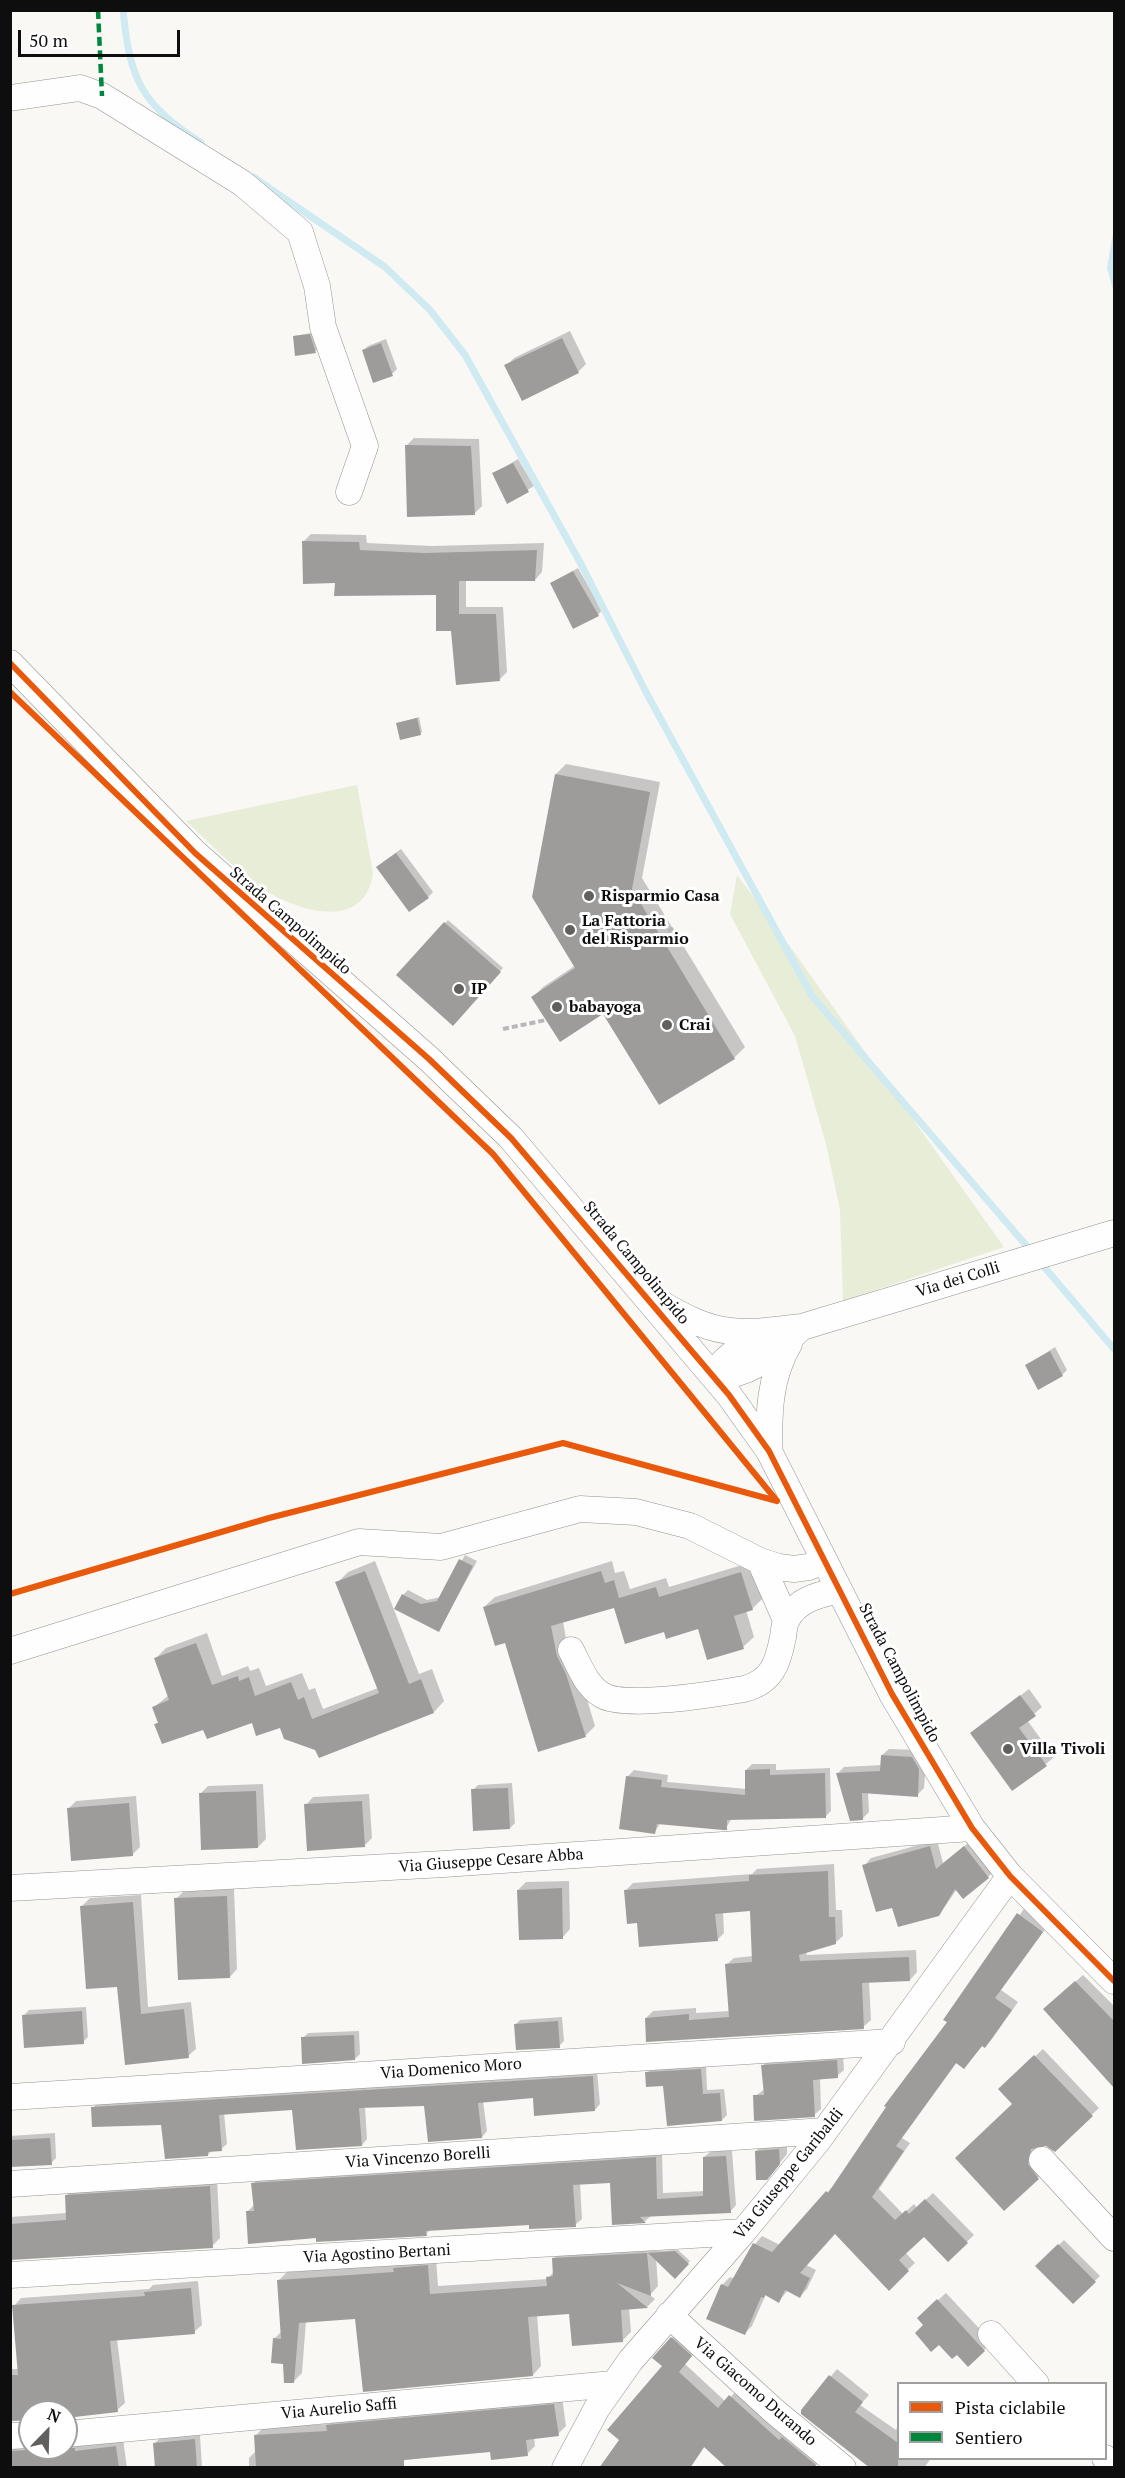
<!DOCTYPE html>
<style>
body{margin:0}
#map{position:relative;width:1125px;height:2478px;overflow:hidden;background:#faf8f5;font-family:"PT Serif",serif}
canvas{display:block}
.frame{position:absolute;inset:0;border:12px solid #0e0e0e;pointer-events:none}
.legend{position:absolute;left:897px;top:2382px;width:210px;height:78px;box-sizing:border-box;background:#fff;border:2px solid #9f9f9f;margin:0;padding:8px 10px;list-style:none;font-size:18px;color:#0e0e0e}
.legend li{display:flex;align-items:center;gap:12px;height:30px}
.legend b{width:30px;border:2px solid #9f9f9f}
.north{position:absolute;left:18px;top:2400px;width:60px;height:60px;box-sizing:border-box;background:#fff;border:2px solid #9f9f9f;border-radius:50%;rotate:23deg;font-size:16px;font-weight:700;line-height:24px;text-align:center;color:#0e0e0e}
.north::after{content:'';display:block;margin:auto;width:21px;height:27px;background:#61605f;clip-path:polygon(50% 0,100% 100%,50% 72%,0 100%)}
.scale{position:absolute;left:18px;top:30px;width:162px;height:27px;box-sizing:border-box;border:3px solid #0e0e0e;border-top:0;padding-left:8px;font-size:18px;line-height:21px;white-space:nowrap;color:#0e0e0e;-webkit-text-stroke:4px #fff;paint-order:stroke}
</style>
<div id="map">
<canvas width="1125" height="2478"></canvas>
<div class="frame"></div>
<ul class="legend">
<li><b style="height:8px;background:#e8590c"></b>Pista ciclabile</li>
<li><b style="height:8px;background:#00873e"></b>Sentiero</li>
</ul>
<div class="north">N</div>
<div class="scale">50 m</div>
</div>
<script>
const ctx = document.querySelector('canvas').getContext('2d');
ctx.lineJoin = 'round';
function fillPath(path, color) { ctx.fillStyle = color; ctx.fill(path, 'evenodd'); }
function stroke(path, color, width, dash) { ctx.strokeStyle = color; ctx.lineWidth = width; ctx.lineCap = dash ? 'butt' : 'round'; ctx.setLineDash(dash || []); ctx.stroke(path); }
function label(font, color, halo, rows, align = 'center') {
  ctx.font = font + ' "PT Serif",serif'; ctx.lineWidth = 6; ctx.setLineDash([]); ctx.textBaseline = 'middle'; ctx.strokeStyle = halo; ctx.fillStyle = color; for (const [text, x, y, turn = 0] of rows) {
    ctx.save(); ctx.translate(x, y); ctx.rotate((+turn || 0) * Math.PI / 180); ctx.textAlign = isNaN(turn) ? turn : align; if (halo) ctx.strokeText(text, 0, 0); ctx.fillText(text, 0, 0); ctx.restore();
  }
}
fillPath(new Path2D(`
 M357,785L373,873C365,931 301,912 266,891C242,877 208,841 186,821Z
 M737,875L769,917L1004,1247L843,1301L840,1210L826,1144L795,1036L730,914Z`), '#e7edd7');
fillPath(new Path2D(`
 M1114,227V293L1107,268Z`), '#cfeaf0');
fillPath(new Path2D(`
 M570,331L586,364L578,372L506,366L514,358Z
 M311,333L318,350L296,354L294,336Z
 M386,339L397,369L392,374L363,351L368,346Z
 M414,438L479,439L482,506L474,514L406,446Z
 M518,459L534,486L508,502L494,473Z
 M311,534L366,535L367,543L432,546L544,543L542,572L535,580H466V607H503L507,672L500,679L452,629L437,594L336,582L304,541Z
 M578,568L602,610L598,615L552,583Z
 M419,717L422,732L420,734L398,723Z
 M566,764L660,782L642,878L745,1047L734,1058L659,1103L603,1011L533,997L543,987L576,965L556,774Z
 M401,849L433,892L428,897L383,862Z
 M448,920L503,968L453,1024L398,975Z
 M1055,1347L1067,1370L1062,1375L1027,1365Z
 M465,1555L477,1561L439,1630L403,1595L408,1590L427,1600L441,1597Z
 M375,1561L419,1674L432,1669L444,1701L434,1712L320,1756L317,1748L281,1726L253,1721L204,1728L156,1725L159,1722L154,1707L169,1695L156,1658L166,1648L207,1633L222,1676L248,1666L250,1671L259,1668L266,1686L302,1673L309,1690L315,1688L323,1709L378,1688L337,1583L348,1572Z
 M612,1561L615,1573L624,1571L630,1589L666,1578L669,1587L752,1562L763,1598L752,1609L746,1610L754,1637L743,1647L708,1658L699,1628L614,1606L563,1621L567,1645L576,1663L595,1726L585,1736L506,1641L484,1607L495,1597Z
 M1029,1689L1042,1707L1027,1720L1054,1757L1046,1764L972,1733Z
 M889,1749L919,1750L926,1762L924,1788L917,1795L868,1792L869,1812L862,1819L838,1773L844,1767L882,1765V1755Z
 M752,1764H776V1770L830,1768L831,1811L825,1817L732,1818L726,1828L661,1822L655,1832L628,1776L634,1770L668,1775L667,1782L747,1789L746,1770Z
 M512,1783L515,1823L510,1828L473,1790L478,1785Z
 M263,1784L266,1839L258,1847L200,1794L208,1786Z
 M369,1794L372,1838L364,1846L306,1805L313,1797Z
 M136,1796L140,1847L132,1855L68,1809L76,1801Z
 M937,1840L943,1863L972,1840L995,1870L988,1877L957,1889L939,1915L893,1906L864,1866L871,1858Z
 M834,1864L836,1910H842L843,1936L835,1943L806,1951L807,1955L916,1950L917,1972L910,1980L869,1981L871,2020L863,2027L646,2018L653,2011L696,2008V2013L730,2011L726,1965L734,1958L753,1956L751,1909L723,1912L724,1933L717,1940L638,1922L626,1890L633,1883L752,1874L757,1869Z
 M569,1881L570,1929L563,1937L518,1890L526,1882Z
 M234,1889L237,1969L230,1977L176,1899L184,1891Z
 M141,1895L148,2007L191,2002L196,2049L188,2056L127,2063L119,1986L82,1906L90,1898Z
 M1025,1907L1049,1924L1001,1990L1018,2002L992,2039L985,2047L983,2045L964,2067L957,2062L902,2138L910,2143L879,2189L903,2214L914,2204L917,2208L933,2193L974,2235L948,2260L924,2235L905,2252L915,2263L889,2288L835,2232L806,2265L816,2270L807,2289L800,2296L788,2290L779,2301L766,2294L752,2326L744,2334L722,2285L730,2277L734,2279L755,2244L762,2236L780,2245L834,2185L949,2022Z
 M1083,1975L1114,2006V2086L1084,2054L1053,2002Z
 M86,2007L88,2037L83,2042L24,2015L29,2010Z
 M562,2017L564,2041L559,2046L515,2025L520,2020Z
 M359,2031L360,2054L355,2059L303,2038L308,2033Z
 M1043,2049L1099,2108L1055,2150L1046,2144L1037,2146L1035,2155L1046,2170L1004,2208L1014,2104L1000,2089Z
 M843,2055L844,2070L837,2076L820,2078L821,2109L814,2115L755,2096L765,2089L763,2066L769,2059Z
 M706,2065L707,2090L724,2089L727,2115L722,2120L647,2073L652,2068Z
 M597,2071L600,2104L595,2110L534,2097L483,2101L487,2131L482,2137L425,2105L365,2107L367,2139L362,2145L294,2109L224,2113L227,2144L221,2149L212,2150L208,2155L163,2123L93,2108L98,2102Z
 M55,2133L56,2158L51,2163L10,2165V2136Z
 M787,2142V2154L774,2170L756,2151L764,2143Z
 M662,2151L663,2193L705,2191L704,2157L711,2151H732L736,2205L730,2212L652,2215L645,2221L613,2223L611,2182L580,2183L582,2219L575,2225L530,2224L431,2229L426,2234L318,2236L247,2212L255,2204L253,2184L259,2177Z
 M217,2179L220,2238L212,2246L10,2258V2217L67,2213L66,2196L74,2188Z
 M1064,2240L1100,2276L1073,2302L1037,2266Z
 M655,2245V2251L678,2250L690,2261L675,2277L656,2258L658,2286L650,2295L655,2299L647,2307L629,2308L631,2332L623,2340L570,2313L537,2315L541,2366L533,2375L357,2317L306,2321L302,2373L293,2382L274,2339L282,2331L278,2281L287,2272L398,2265L436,2258L438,2286L548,2279L554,2271L553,2259L562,2250Z
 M198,2281L202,2325L194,2332L117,2339L125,2403L117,2410L66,2418V2412H30V2420L10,2421V2369H19L14,2306L21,2298L149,2289L153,2285Z
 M946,2293L992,2342L984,2350L925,2325L926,2311Z
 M679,2331L698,2349L685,2364L726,2402L737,2390L822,2458L814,2468L705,2446L690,2468H601L622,2440L664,2366L672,2338Z
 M837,2369L869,2395L860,2405L896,2430L898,2426V2458H931L924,2468H872L802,2411Z
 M562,2397L566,2426L558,2434L534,2437L535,2446L527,2454L491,2450L337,2468H249V2458L257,2450L256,2435L264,2427L329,2424L336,2418Z
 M200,2435L202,2468H156L155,2443L160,2438Z
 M66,2439H123L127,2468H10V2449L30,2442V2448H66Z`), '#0003');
stroke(new Path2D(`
 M123,10C130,81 141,103 201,143
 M253,177L385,267L430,310L465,355L581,564L647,694L812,996L1031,1251
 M1040,1262L1114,1349`), '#cfeaf0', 7);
fillPath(new Path2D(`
 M310,334L316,353L295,356L293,336Z
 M562,338L579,373L522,401L504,365Z
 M381,343L393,376L373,383L362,350Z
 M405,445L471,446L475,515L407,517Z
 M513,463L529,492L507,504L492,473Z
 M302,541L359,542L360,550L424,553L537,550L535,581H459V614H496L500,681L456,685L451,631H436V595L334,596L335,583L303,584Z
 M573,571L599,616L573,629L550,583Z
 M417,718L421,735L400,740L396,723Z
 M555,774L650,792L632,889L735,1059L659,1105L603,1014L560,1042L531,997L575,968L532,897Z
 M396,853L429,898L409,912L376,867Z
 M444,922L501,972L453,1026L396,975Z
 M1050,1351L1063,1376L1038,1390L1025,1365Z
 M459,1559L473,1566L439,1632L394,1609L402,1594L421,1604L437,1601Z
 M365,1571L409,1684L421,1679L434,1713L319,1758L315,1750L284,1739L280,1728L256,1736L252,1723L207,1739L203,1730L162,1744L154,1724L158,1723L152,1707L169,1700L154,1658L196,1643L212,1685L238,1676L239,1681L249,1677L255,1696L291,1682L298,1700L304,1697L312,1719L379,1693L335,1582Z
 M601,1571L605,1583L614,1580L619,1598L656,1587L659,1597L741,1572L753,1610L734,1616L744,1649L707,1660L698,1629L666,1639L664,1632L625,1644L614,1608L551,1626L557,1656L566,1674L586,1737L538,1752L505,1643L495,1646L483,1607Z
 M1020,1695L1036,1716L1019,1728L1047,1766L1012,1791L970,1733Z
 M881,1755L912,1757L919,1769L918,1797L862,1793L863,1820L850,1821L836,1773L880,1771Z
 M770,1769V1775L825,1773L826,1818L727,1820V1830H723L657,1824L655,1834L619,1829L626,1776L662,1780L661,1787L745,1795V1770Z
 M508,1788L510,1829L473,1831L471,1789Z
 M256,1791L258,1848L201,1850L199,1793Z
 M362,1801L365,1847L307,1851L304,1804Z
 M129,1803L133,1856L71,1861L67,1808Z
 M930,1846L936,1869L964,1846L989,1878L963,1899L955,1889L939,1916L898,1927L892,1908L876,1912L862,1865Z
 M828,1871L829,1917H835L836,1944L799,1955L800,1961L909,1957L910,1981L862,1983L864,2029L646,2042L645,2018L689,2014V2020L729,2017L725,1964L752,1962L750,1911L715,1914L718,1941L639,1947L637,1923L627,1924L624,1890L749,1881V1875Z
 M562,1888L563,1939L519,1940L517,1890Z
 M227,1896L230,1978L178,1980L174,1898Z
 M133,1902L141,2014L184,2009L189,2058L125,2065L117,1987L86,1989L80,1906Z
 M1017,1913L1043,1932L995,1998L1012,2010L985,2048L982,2046L964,2069L956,2063L896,2146L904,2151L872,2197L895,2220L906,2210L909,2214L925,2199L968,2243L948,2262L924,2237L899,2260L909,2271L889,2291L835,2234L800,2273L810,2278L800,2298L785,2290L779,2303L765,2295L764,2298L761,2297L745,2335L706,2319L721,2284L728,2287L753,2243L772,2252L826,2191L828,2193L886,2107L884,2106L947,2022L943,2020Z
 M1075,1981L1114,2021V2088L1043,2009Z
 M82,2011L84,2044L24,2048L22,2015Z
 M558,2021L560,2048L516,2050L514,2024Z
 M354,2035L355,2060L302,2064L301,2037Z
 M1034,2055L1093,2116L1055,2152L1046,2146L1031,2149L1028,2164L1039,2179L1004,2211L955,2158L1012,2104L998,2089Z
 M837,2060L838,2078L813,2080L815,2117L754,2121L753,2095H764L761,2065Z
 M701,2069L703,2094L720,2093L722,2121L667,2126L663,2086L646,2087L645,2072Z
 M593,2076L595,2111L534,2116L533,2098L478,2103L482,2138L428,2142L424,2106L359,2108L362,2146L296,2150L292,2110L219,2115L222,2151L208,2152V2156L165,2159L161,2125L92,2127L91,2107Z
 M50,2138L52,2165L10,2167V2140Z
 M779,2149L780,2164L767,2180H756L755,2151Z
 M726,2156L731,2213L640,2217L646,2223L612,2225L610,2183L573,2185L576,2227L529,2229V2225L426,2231L427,2236L316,2242V2238L248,2244L246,2211H254L251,2183L656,2157L657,2199L703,2196V2157Z
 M210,2186L213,2248L10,2260V2224L66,2220L65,2195Z
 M1058,2244L1096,2282L1073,2304L1035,2266Z
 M675,2251L689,2264L675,2279L648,2253Z
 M647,2253L651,2296L617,2283L648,2308L621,2310L623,2342L572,2346L569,2314L528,2317L533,2376L363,2392L355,2319L299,2323L294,2383H284L283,2364L271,2363L273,2338L281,2339L277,2280L394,2272L393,2268L428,2265L430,2294L547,2286L546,2277L553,2276L552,2258Z
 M191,2288L195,2334L110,2341L118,2412L66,2418V2412H30V2420L10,2421V2375H18L12,2305L145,2296L144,2292Z
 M937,2299L985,2351L968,2367L957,2355L952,2359L939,2345L931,2352L915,2333L923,2325L917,2318Z
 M671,2337L692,2356L679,2372L718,2408L729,2395L779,2440L782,2437L816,2465L814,2468H727L704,2447L690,2468H599L619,2440L607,2430L662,2366L652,2358Z
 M829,2375L863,2402L855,2412L898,2443V2468H870L801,2414V2410Z
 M554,2404L559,2436L526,2440L528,2456L491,2460L490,2452L404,2460V2468H256L254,2435L327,2431L326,2425Z
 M195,2439L197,2468H155L153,2443Z
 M116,2446L119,2468H10V2451L61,2448H75V2451Z`), '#9e9c9a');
const minor = new Path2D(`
 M10,98L80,88L102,96L242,183L300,232L317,286L323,327L365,446L349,492
 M10,663L195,853L429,1059L511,1138L729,1395L769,1451L892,1694L972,1828L1010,1876L1114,1981
 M660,1303C717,1337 737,1335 802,1327L1114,1233
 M802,1327C774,1352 753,1377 713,1376C731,1343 769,1338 802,1327Z
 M769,1451C769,1413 769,1378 789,1344
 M760,1561L786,1620
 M571,1650C579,1665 586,1686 602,1695C624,1709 715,1694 744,1689C772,1682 778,1663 783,1637C784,1631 784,1624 787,1619C798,1599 819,1595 839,1590
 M10,1651L359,1542L441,1547L580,1509L636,1512L690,1526L760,1561L779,1567L794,1569L809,1567L824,1560
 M10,1888L444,1864L972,1828
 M10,2097L892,2042
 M1042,2160L1114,2238
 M10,2184L825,2131
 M10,2275L743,2232
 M669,2315L774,2411L843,2468
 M991,2334L1036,2384
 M66,2434L613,2384
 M10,2436L30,2435
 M1105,2458L1113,2468
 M565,2468L597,2408L631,2360L743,2232L816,2143L1010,1876`);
stroke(minor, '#949392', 27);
stroke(new Path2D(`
 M661,937L673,928
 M503,1029L546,1020`), '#b8b7b7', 4, [6, 3]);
stroke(minor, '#fefefe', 26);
stroke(new Path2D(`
 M98,10L102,96`), '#00873e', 4.5, [9, 4.5]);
stroke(new Path2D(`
 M10,663L195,853L429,1059L511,1138L729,1395L769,1451L892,1694L972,1828L1010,1876L1114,1981
 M10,692L493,1154L777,1501
 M10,1594L269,1518L563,1443L777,1501`), '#e8590c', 6);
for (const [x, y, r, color] of [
 [589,896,6,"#61605f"],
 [570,930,6,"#61605f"],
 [459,989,6,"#61605f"],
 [557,1007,6,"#61605f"],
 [667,1025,6,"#61605f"],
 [1008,1749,6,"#61605f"]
]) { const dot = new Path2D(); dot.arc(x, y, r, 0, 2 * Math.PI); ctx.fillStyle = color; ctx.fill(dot); stroke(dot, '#fff', 2); }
label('bold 16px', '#0e0e0e', '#fff', [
 ["Risparmio Casa",601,896],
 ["La Fattoria",582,921],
 ["del Risparmio",582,939],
 ["IP",471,989],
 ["babayoga",569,1007],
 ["Crai",679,1025],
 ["Villa Tivoli",1020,1749]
], 'left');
label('16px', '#0e0e0e', '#fff', [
 ["Strada Campolimpido",290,921,41],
 ["Strada Campolimpido",636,1263,50],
 ["Via dei Colli",958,1280,-17],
 ["Strada Campolimpido",899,1673,62],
 ["Via Giuseppe Cesare Abba",491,1861,-4],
 ["Via Domenico Moro",451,2069,-4],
 ["Via Vincenzo Borelli",418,2158,-4],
 ["Via Giuseppe Garibaldi",789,2174,-51],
 ["Via Agostino Bertani",377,2254,-3],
 ["Via Giacomo Durando",755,2392,41],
 ["Via Aurelio Saffi",339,2409,-5]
]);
</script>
